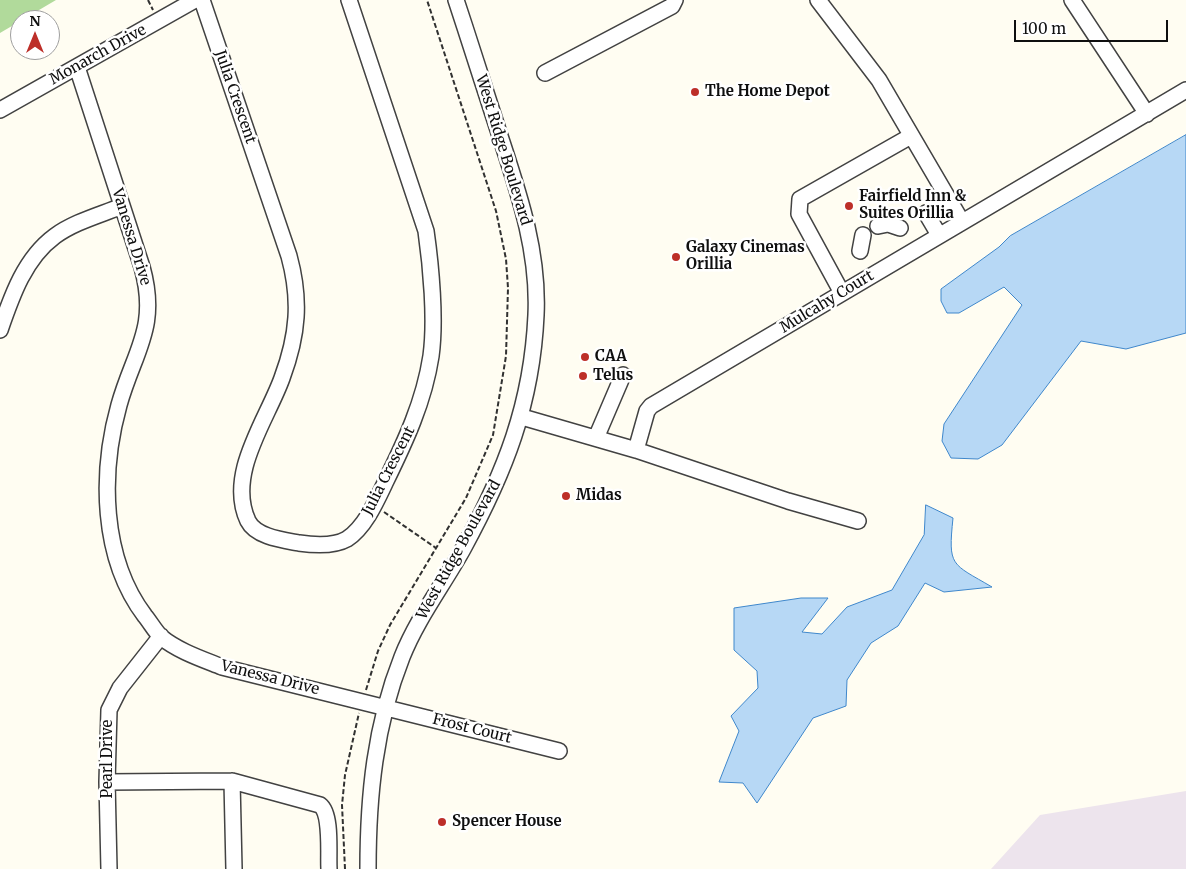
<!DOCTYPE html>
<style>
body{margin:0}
#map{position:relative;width:1186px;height:869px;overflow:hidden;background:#fffdf2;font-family:Merriweather,serif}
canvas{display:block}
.north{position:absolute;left:10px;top:10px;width:50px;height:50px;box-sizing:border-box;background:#fff;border:1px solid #9f9f9f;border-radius:50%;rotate:0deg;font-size:14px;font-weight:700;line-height:20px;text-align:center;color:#0f0f0f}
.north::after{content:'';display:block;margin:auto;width:18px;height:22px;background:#bd2f29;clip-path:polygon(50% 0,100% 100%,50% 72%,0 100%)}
.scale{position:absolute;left:1014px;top:20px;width:154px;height:22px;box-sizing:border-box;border:2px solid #0f0f0f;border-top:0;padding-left:6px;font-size:15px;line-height:18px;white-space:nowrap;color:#0f0f0f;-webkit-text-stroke:4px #fff;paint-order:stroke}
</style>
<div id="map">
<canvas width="1186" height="869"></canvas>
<div class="north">N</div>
<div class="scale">100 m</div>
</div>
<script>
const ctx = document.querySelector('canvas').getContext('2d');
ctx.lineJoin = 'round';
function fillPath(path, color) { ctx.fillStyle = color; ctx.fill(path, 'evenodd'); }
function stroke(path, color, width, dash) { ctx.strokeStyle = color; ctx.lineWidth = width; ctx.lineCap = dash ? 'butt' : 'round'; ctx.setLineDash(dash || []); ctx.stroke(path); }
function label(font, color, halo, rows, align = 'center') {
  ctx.font = font + ' Merriweather,serif'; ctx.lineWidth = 5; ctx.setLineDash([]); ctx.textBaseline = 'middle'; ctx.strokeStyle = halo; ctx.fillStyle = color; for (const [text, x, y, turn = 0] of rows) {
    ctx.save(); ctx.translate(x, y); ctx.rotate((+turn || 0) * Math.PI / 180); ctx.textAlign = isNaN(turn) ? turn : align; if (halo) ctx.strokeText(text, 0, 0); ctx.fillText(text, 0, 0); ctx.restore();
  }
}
fillPath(new Path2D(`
 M1186,791V869H991L1040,815Z`), '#ede4ed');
fillPath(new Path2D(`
 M0,0H56L0,33Z`), '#b1da9b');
const water = new Path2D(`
 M1186,135V333L1126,349L1081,341L1002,445L978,459L951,458L942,441L944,424L1022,305L1004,287L959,313H947L941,301V289L999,247L1010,236Z
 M926,505L953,518C948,567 951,563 992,587L944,592L925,583L898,626L871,643L847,680L846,706L813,718L757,803L743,783L719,782L739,731L731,716L758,688L757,671L734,650V608L801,598H828L802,632L822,634L847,607L892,590L924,535Z`);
fillPath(water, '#b7d8f5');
stroke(water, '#3f87cb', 1);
const minor = new Path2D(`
 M202,0L289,256C301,300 298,335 282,378C267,420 226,474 248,521C256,537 283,540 299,543C313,545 333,547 347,539C365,527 376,502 385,483C405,442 424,402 431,356C436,320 431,266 426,231L349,0
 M818,0L879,80L962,222
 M1072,0L1147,114
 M77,67L142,267C159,328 134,351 119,405C100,473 101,558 145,616C150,622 155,631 161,637C178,651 202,659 222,667L559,751
 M545,73L672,6L675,0
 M0,110L195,0
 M926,213L939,235
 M878,226L888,224L900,228
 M860,251L863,235
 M842,293L799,214L800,199L911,136
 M0,330C12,295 25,258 55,236C74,222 100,215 122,206
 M522,417L636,450L647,411L651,406L1186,90
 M596,438L623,375
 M636,450L788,501L858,521
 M232,781L234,869
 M107,782L232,781L320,805C332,814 328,854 329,869
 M109,869L107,782L109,710L120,688L161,636
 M368,869C368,796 375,725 402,657C417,619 443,585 463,549C505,472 532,404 536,315C539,252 519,194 500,136C485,90 471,45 456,0`);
stroke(minor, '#424242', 18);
stroke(new Path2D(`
 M148,0L153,10
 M384,512L436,548
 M366,690L378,651L390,625L466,498L493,435L506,356L508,288L506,259L496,211L427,0
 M345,869L342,805L345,775L359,713`), '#313131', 2, [5, 2.5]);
stroke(minor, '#fff', 15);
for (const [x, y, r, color] of [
 [695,92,5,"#bd2f29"],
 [849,206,5,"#bd2f29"],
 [676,257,5,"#bd2f29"],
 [585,357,5,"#bd2f29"],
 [583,376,5,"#bd2f29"],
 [566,496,5,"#bd2f29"],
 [442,822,5,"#bd2f29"]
]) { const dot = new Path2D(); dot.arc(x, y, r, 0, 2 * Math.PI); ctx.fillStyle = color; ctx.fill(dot); stroke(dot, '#fff', 2); }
label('15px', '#0f0f0f', '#fff', [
 ["Monarch Drive",98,55,-29],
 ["Julia Crescent",235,97,71],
 ["West Ridge Boulevard",503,150,73],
 ["Vanessa Drive",131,237,73],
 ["Mulcahy Court",827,302,-31],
 ["Julia Crescent",389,471,-63],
 ["West Ridge Boulevard",459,550,-61],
 ["Vanessa Drive",270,678,14],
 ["Frost Court",472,729,14],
 ["Pearl Drive",108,759,-90]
]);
label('bold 15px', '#0f0f0f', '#fff', [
 ["The Home Depot",705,92],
 ["Fairfield Inn &",859,197],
 ["Suites Orillia",859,214],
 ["Galaxy Cinemas",686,248],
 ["Orillia",686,265],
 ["CAA",595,357],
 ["Telus",593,376],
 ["Midas",576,496],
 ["Spencer House",452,822]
], 'left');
</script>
